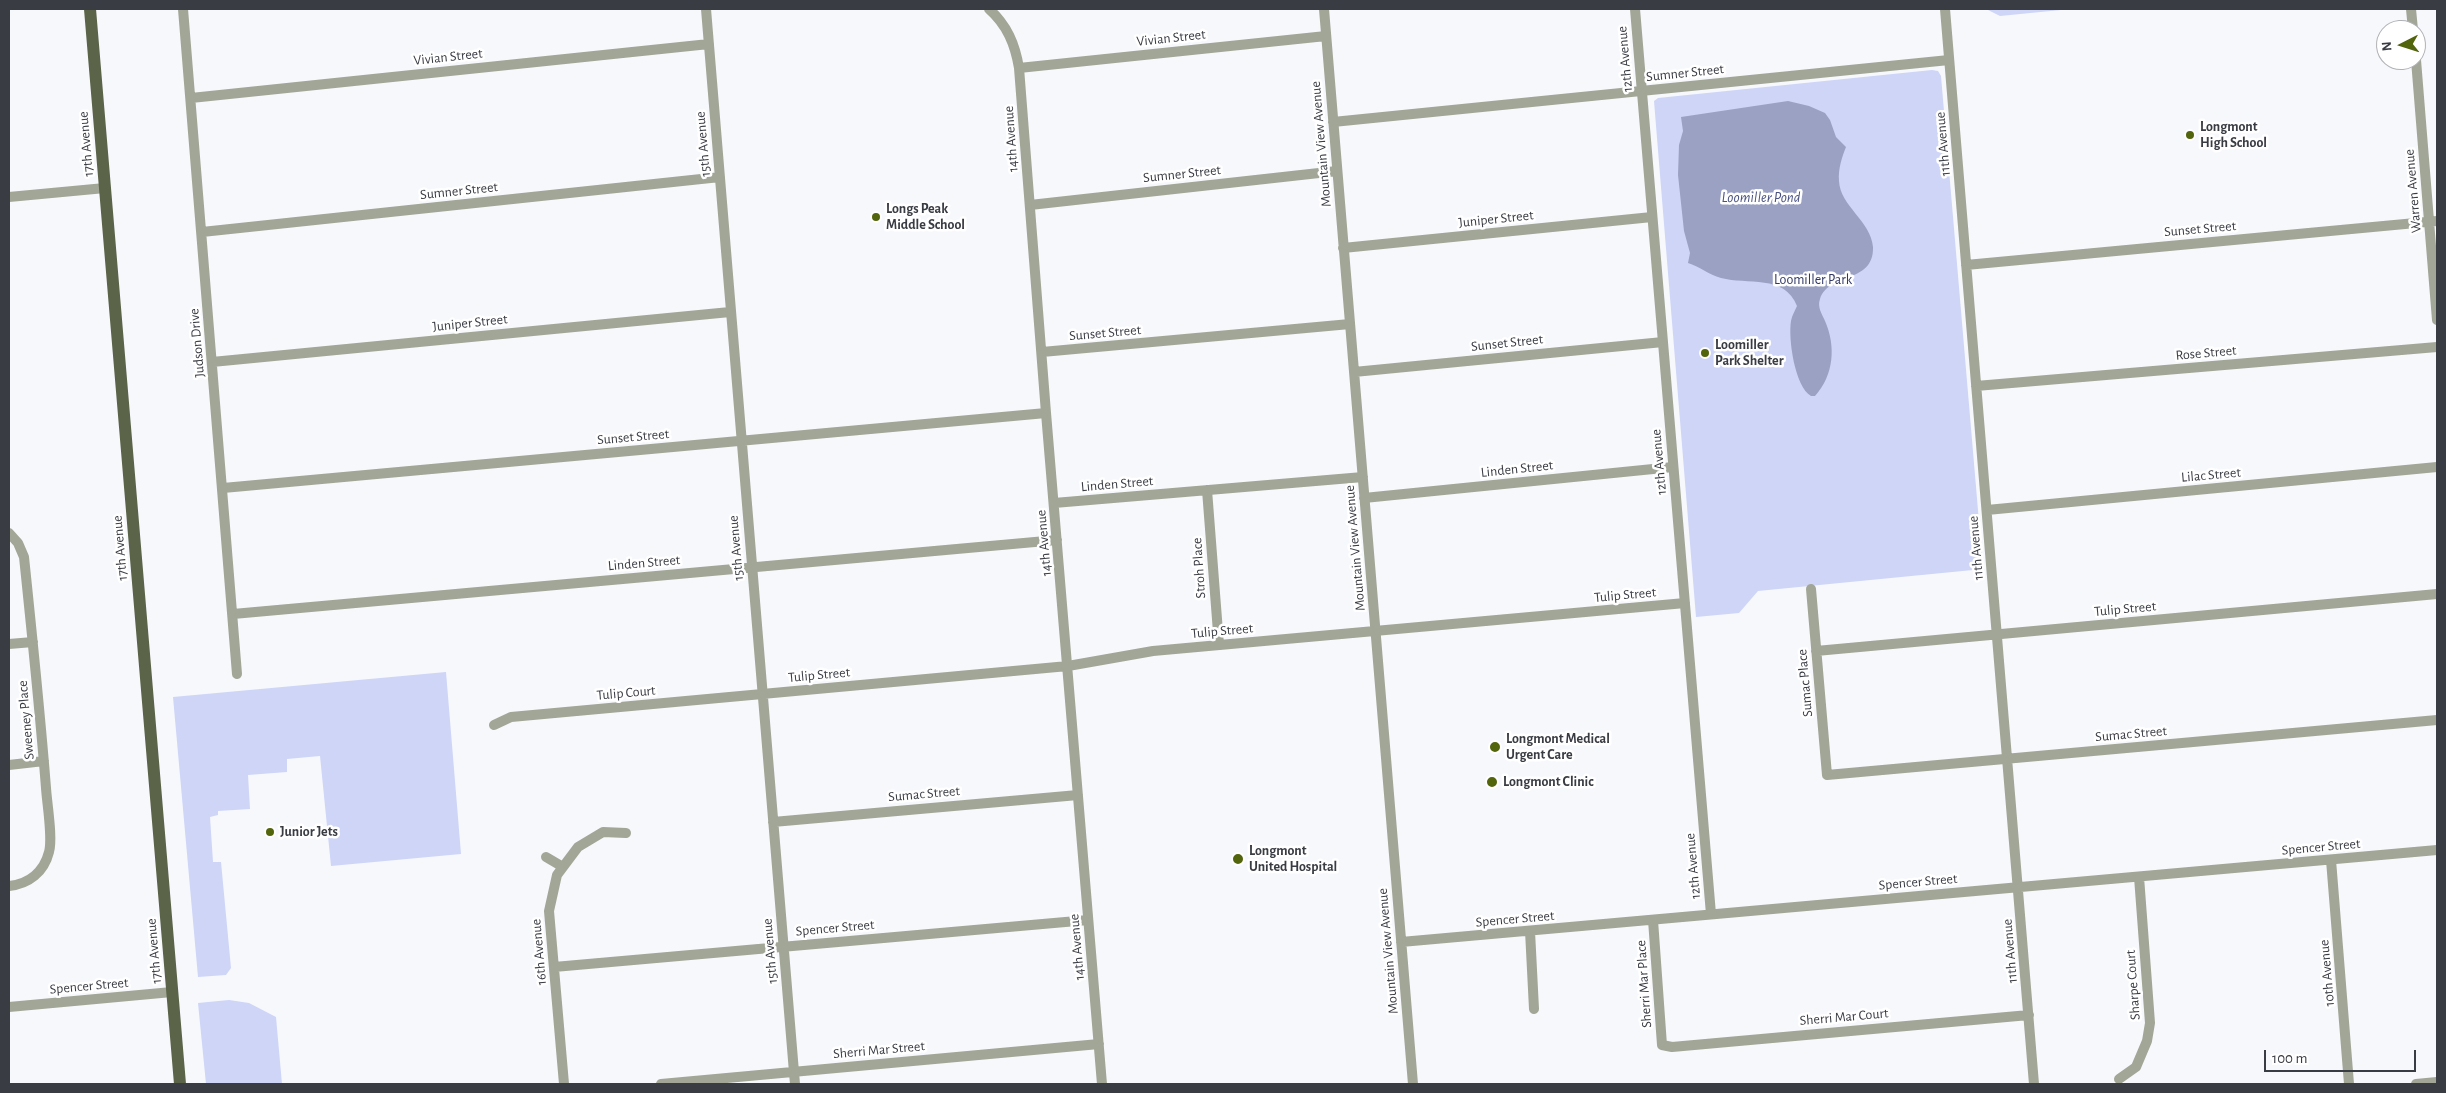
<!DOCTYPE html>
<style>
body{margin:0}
#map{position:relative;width:2446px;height:1093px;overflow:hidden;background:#f7f8fc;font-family:"Alegreya Sans",sans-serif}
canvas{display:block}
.frame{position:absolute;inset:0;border:10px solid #3a3c44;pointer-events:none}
.north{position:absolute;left:2376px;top:20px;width:50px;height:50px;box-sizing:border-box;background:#fff;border:1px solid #b0b1b4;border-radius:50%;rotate:265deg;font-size:14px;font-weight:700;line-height:20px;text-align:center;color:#3a3c44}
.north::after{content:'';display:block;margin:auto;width:18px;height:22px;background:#52640c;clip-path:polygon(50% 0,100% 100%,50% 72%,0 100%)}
.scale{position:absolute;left:2264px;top:1050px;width:152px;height:22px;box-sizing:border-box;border:2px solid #3a3c44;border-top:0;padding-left:6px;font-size:15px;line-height:18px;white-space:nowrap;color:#3a3c44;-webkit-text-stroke:4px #fff;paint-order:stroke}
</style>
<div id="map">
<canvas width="2446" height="1093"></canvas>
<div class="frame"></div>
<div class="north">N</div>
<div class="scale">100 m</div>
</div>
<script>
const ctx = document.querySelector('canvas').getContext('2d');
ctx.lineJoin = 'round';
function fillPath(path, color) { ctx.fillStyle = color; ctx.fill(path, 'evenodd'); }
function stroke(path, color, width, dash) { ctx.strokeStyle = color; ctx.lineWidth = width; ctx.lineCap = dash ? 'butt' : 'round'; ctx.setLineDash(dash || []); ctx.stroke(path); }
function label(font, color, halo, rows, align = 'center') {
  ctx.font = font + ' "Alegreya Sans",sans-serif'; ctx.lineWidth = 5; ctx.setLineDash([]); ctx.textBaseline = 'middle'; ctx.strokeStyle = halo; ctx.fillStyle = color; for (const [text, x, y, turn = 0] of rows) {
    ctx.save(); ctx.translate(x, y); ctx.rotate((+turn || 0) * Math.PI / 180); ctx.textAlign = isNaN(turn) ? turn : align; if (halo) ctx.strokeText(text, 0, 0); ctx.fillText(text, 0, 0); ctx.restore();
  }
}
fillPath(new Path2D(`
 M1986,9H2071L2000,16Z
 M1932,70L1938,71L1941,76L1983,569L1758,591L1739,613L1696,617L1654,101L1658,98Z
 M446,672L461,854L331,866L320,756L287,759V772L248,775L250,809L218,811V815L210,817L213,862H221L231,968L226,975L198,977L173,697Z
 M229,1000L249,1003L276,1017L282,1084H206L198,1003Z`), '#ced5f7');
fillPath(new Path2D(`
 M1788,101L1809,106L1825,113L1830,120L1836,137L1846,147C1842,157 1838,169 1839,181C1840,206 1871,221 1873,247C1874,284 1829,272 1820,299C1817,307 1822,314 1825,321C1836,346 1834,375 1815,396H1811C1795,387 1788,339 1791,321C1792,315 1795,311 1797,306C1785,274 1747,285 1721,278C1709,275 1699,266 1688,263L1690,253L1684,231L1678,175L1679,145L1683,131L1681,117Z`), '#9aa1c2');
stroke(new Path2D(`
 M183,9L237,674
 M706,9L795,1084
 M989,9C1007,25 1015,44 1019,68L1046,413L1102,1084
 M1324,9L1413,1084
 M1635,9L1711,914
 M1945,9L2034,1084
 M2411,9L2413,30
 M2416,60L2437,320
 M1019,68L1326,36
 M191,98L709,44
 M1333,122L1949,60
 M9,197L105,188
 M1030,205L1337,171
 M202,232L720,177
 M1343,248L1652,217
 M1966,265L2437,221
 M1042,352L1350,324
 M212,362L730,312
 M1354,372L1663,342
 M1976,386L2437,347
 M223,488L1046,413
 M1207,490L1219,645
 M1364,498L1673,467
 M1054,503L1363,477
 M1987,510L2437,467
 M9,533L18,543L24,557C32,634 40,711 46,788C47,804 53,838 49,852C44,872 29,884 9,886
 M1811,589L1827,775L2437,720
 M233,614L1057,540
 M9,644L33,642
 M1816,651L2437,594
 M494,725L511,717L1068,666L1153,651L1685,603
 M9,765L44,761
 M773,822L1078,795
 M546,857L563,867
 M2331,860L2349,1084
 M1653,920L1662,1045L1672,1047L2029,1015
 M1530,931L1534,1009
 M1401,942L2437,850
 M554,967L1088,920
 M9,1007L172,992
 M2119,1079L2136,1067L2147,1041L2150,1023L2139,877
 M564,1084L549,911L557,875L578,847L603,832L626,833
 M661,1084L1099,1044
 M2416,1084L2437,1082`), '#a1a697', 10);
stroke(new Path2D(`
 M90,9L180,1084`), '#5b6349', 12);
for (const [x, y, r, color] of [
 [2190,135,5,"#52640c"],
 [876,217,5,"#52640c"],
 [1705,353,5,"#52640c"],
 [1495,747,6,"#52640c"],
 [1492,782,6,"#52640c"],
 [270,832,5,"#52640c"],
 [1238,859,6,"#52640c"]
]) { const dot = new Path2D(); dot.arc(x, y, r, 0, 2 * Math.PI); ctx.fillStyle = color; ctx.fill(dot); stroke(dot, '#fff', 2); }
label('14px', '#3a3c44', '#fff', [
 ["Vivian Street",1171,38,-6],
 ["Vivian Street",448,57,-6],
 ["12th Avenue",1625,59,-95],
 ["Sumner Street",1685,73,-6],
 ["14th Avenue",1011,139,-94],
 ["17th Avenue",86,144,-95],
 ["15th Avenue",703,144,-95],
 ["Mountain View Avenue",1321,144,-95],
 ["11th Avenue",1943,144,-95],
 ["Sumner Street",1182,174,-6],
 ["Sumner Street",459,191,-6],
 ["Warren Avenue",2413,191,-95],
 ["Juniper Street",1496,219,-6],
 ["Sunset Street",2200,229,-5],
 ["Juniper Street",470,323,-6],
 ["Sunset Street",1105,333,-5],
 ["Judson Drive",197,343,-95],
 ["Sunset Street",1507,343,-6],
 ["Rose Street",2206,353,-5],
 ["Sunset Street",633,437,-5],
 ["12th Avenue",1659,462,-95],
 ["Linden Street",1517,469,-6],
 ["Lilac Street",2211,475,-5],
 ["Linden Street",1117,484,-5],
 ["14th Avenue",1044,543,-95],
 ["17th Avenue",120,548,-95],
 ["15th Avenue",736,548,-95],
 ["Mountain View Avenue",1355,548,-95],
 ["11th Avenue",1976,548,-95],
 ["Linden Street",644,563,-5],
 ["Stroh Place",1199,568,-94],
 ["Tulip Street",1625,595,-5],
 ["Tulip Street",2125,609,-5],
 ["Tulip Street",1222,631,-5],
 ["Tulip Street",819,675,-5],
 ["Sumac Place",1805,683,-95],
 ["Tulip Court",626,693,-5],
 ["Sweeney Place",26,720,-95],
 ["Sumac Street",2131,734,-5],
 ["Sumac Street",924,794,-5],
 ["Spencer Street",2321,847,-5],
 ["12th Avenue",1693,866,-95],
 ["Spencer Street",1918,882,-5],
 ["Spencer Street",1515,919,-5],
 ["Spencer Street",835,928,-5],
 ["14th Avenue",1077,947,-95],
 ["17th Avenue",154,951,-95],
 ["15th Avenue",770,951,-95],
 ["Mountain View Avenue",1388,951,-95],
 ["11th Avenue",2010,951,-95],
 ["16th Avenue",539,952,-95],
 ["10th Avenue",2327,973,-95],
 ["Sherri Mar Place",1644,984,-94],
 ["Sharpe Court",2133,985,-94],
 ["Spencer Street",89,986,-5],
 ["Sherri Mar Court",1844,1017,-5],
 ["Sherri Mar Street",879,1050,-5]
]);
label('bold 14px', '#3a3c44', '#fff', [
 ["Longmont",2200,127],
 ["High School",2200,143],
 ["Longs Peak",886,209],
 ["Middle School",886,225],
 ["Loomiller",1715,345],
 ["Park Shelter",1715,361],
 ["Longmont Medical",1506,739],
 ["Urgent Care",1506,755],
 ["Longmont Clinic",1503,782],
 ["Junior Jets",280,832],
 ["Longmont",1249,851],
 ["United Hospital",1249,867]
], 'left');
label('14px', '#303764', '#fff', [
 ["Loomiller Park",1813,280]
]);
label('italic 15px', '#495180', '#fff', [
 ["Loomiller Pond",1761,197]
]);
</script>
